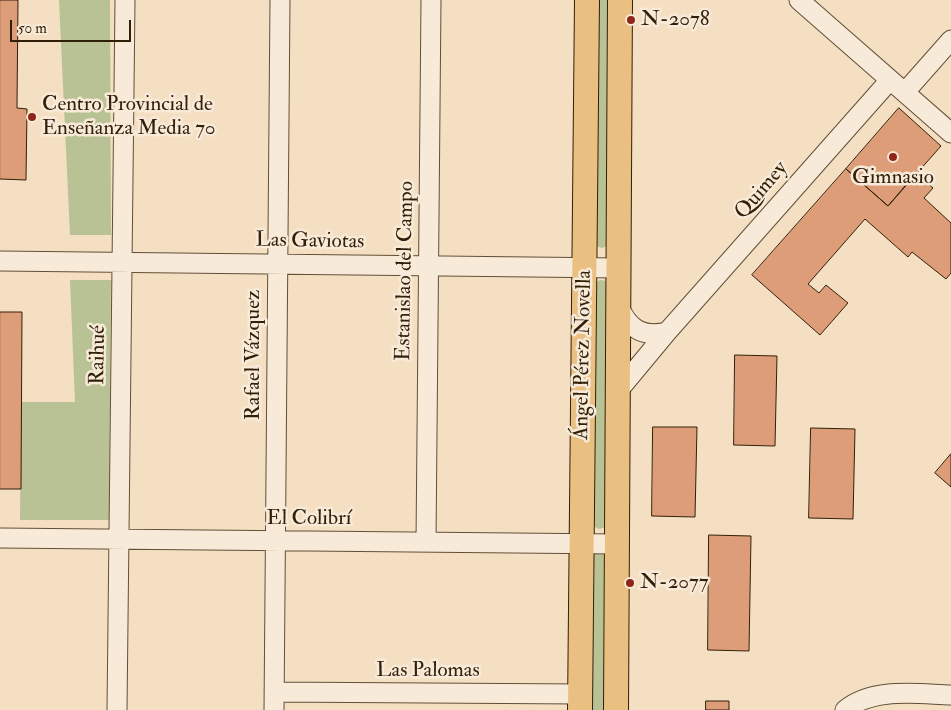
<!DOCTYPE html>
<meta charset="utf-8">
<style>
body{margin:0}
#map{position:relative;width:951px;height:710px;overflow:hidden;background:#f4dfc3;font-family:"IM FELL Double Pica",serif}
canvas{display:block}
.scale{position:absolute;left:10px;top:20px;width:121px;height:22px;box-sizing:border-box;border:2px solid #321f08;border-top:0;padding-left:6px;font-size:15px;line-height:18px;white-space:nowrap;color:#321f08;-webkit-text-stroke:4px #f8ead8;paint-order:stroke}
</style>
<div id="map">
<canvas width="951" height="710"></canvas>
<div class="scale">50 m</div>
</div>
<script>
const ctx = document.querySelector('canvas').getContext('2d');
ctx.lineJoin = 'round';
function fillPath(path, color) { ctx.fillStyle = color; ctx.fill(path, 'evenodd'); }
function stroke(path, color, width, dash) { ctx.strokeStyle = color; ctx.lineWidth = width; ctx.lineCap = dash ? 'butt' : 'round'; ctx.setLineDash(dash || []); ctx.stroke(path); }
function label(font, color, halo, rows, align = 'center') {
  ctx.font = font + ' "IM FELL Double Pica",serif'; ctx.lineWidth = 5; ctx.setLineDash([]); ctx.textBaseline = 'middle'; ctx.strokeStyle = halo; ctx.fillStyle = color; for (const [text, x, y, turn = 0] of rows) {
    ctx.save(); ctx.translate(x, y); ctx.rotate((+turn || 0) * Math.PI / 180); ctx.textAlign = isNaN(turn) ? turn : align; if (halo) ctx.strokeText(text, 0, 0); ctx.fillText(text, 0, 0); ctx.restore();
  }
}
fillPath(new Path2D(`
 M59,0H110L111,235H70Z
 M593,0H614L608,246L602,248L596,246Z
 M70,280H111L109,520H20L21,402H75Z
 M600,280L607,281L606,527L599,529L593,526L595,283Z
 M596,553L606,555L609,710H589L593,555Z`), '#b9c295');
const building = new Path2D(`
 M0,0H18L17,108L27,109L26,180L0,179Z
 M899,108L941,146L888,206L846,169Z
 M846,169L888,206L916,173L933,188L924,198L951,223V273L946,279L912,252L908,257L865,219L808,284L819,293L826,285L848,303L820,335L752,275Z
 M0,312H22L21,489H0Z
 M735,355L777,356L775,446L734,445Z
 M653,427H697L695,517L652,516Z
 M811,428L855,429L853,519L809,518Z
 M951,454V487L935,473Z
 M709,535L751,536L749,651L708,650Z
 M706,701H729V710H706Z`);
fillPath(building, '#dd9d79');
stroke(building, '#321f08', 1);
const minor = new Path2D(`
 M799,0L951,133
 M905,92L951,40
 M0,261L619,268
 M619,307C629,329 643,338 667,332
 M618,391L667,332L890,80
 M0,538L617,544
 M426,542L431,0
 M274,692L581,694
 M117,710L125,0
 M274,710L280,0
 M845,710C873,687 917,694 951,695`);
const major = new Path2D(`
 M580,710L587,0
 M616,710L620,0`);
stroke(minor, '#624f37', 21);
stroke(major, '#321f08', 26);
stroke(minor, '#f8ead8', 19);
stroke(major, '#eac082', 24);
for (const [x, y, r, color] of [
 [631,20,5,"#8f2418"],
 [32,117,5,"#8f2418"],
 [893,157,5,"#8f2418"],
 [630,583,5,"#8f2418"]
]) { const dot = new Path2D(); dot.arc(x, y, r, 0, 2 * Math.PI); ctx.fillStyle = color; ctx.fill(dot); stroke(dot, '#f8ead8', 2); }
label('21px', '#321f08', '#f8ead8', [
 ["N-2078",641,20],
 ["Centro Provincial de",42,105],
 ["Enseñanza Media 70",42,129],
 ["Gimnasio",893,178,"center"],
 ["N-2077",640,583]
], 'left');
label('21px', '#321f08', '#f8ead8', [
 ["Quimey",762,191,-49],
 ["Las Gaviotas",310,242,1],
 ["Estanislao del Campo",406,271,-89],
 ["Raihué",99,355,-89],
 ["Rafael Vázquez",254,355,-90],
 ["Ángel Pérez Novella",584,355,-89],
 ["El Colibrí",309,519],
 ["Las Palomas",428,671]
]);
</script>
